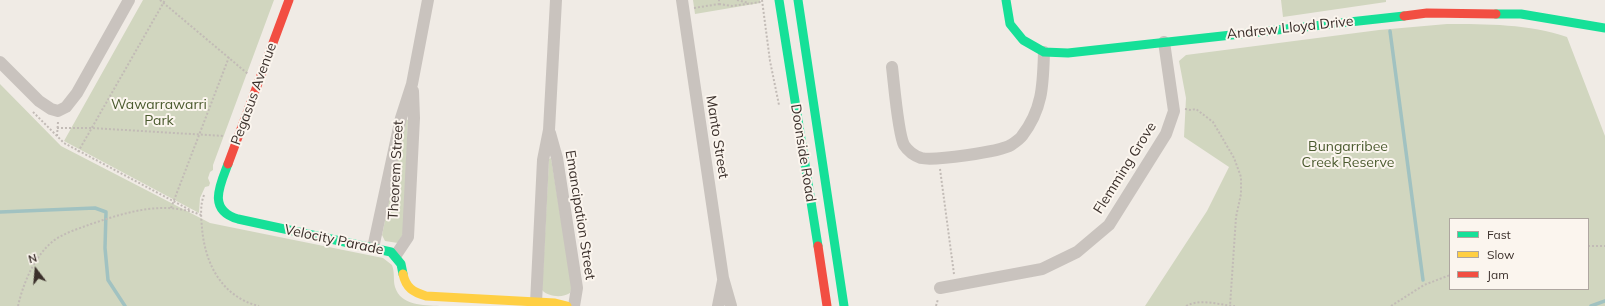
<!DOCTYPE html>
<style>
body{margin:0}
#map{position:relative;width:1605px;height:306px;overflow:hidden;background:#f0ebe5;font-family:Mulish,sans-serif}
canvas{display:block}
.legend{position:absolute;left:1449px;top:218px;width:140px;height:72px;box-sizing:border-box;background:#fbf5ee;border:1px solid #aea6a0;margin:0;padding:5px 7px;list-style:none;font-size:12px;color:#3b302b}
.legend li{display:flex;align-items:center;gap:8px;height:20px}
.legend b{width:20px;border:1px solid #aea6a0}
.north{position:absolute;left:16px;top:250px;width:40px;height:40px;-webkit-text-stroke:3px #fbf5ee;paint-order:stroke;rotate:344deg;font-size:11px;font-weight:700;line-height:16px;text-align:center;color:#3b302b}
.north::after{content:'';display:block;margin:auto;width:14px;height:18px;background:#3b302b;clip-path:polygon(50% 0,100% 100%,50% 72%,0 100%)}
</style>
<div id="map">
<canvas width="1605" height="306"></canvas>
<ul class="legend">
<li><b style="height:5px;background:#16e098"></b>Fast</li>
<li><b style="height:5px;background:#ffcf43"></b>Slow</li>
<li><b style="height:5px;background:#f24e42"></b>Jam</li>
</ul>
<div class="north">N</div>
</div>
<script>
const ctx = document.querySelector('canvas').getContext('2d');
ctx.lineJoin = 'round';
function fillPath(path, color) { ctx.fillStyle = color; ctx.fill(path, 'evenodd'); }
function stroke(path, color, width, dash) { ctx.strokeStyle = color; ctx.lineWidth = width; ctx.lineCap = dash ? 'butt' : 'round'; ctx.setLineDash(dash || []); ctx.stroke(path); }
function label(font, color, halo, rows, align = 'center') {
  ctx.font = font + ' Mulish,sans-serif'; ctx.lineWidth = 4; ctx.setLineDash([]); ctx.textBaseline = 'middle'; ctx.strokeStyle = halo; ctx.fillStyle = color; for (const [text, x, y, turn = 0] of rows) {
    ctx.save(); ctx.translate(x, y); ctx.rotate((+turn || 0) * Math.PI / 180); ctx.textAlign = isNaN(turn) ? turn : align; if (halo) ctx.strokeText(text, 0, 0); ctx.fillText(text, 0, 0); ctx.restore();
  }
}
fillPath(new Path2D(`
 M143,0H274L213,165V170L210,172L208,178L210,183L209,186L205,187L200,198L199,213L64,141Z
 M693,0H760V3L695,14Z
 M1281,0H1386V2L1283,17Z
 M1447,24C1486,24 1530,24 1567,37L1605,136V306H1145L1207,211L1229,167L1184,137L1186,98L1179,61L1186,55L1379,30ZM1450,219H1588V289H1450Z
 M0,84L61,146L210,223L383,258L392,265C395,273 393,280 395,287C401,306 423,305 440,306H0Z
 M406,119L408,120L404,232L398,243L385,241L382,235Z
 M551,158L572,286L570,293C563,298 548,297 542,290L549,159Z`), '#d1d6bf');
stroke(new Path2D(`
 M1390,31L1423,280
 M0,212L95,208L106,212L105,248L108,280L125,306
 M1591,306L1605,301`), '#a1c2c1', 3.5);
stroke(new Path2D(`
 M160,0L248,74
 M737,0L749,3
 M762,0L770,61L779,105
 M719,4L732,6L761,2
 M694,8L719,4V0
 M1185,109L1191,110L1196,109L1213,122L1234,158L1241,177V194L1236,217L1230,306
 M33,112L64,143L190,210
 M57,128H92L224,136
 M57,136L58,122
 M78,152L165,0
 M940,169L954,274
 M204,195C200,205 201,217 202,228C205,264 222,297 259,306
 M171,208L229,57
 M1588,246H1605
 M18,306C23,284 34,257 52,242C63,233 78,229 91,224C127,212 164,200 201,215
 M936,306L938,299
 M1186,306C1202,298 1218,305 1235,306
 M1391,306L1424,285L1450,275`), '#c2bbb6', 2, [2, 2]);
stroke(new Path2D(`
 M682,0L723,278L731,306
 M0,62L39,101L51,109L58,111L66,107L77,93L129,0
 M892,67C894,83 898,134 904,145C908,151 915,156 921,158C934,161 999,152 1011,145C1014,143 1020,139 1022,136C1043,109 1043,84 1044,52
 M550,133L557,158L577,288L574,306
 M373,248L401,118L412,84L428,0
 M396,255L408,237L414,118L413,91
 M940,288L1042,269L1077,252L1109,225L1166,134L1174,111L1164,42
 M536,303L543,160L549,130L556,0
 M718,306L723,281`), '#c9c3be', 12);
stroke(new Path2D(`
 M779,0L818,246
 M798,0L844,306
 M1006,0L1010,24L1023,40L1044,52L1068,53L1404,16
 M1496,14H1521L1605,28
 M228,164C220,185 207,210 238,219L391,252L401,264L403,274`), '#16e098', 9);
stroke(new Path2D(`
 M403,274C406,288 413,292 426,296L555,303L567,306`), '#ffcf43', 9);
stroke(new Path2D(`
 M1404,16L1427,13L1496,14
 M228,164L289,0
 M818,246L827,306`), '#f24e42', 9);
label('14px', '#3b302b', '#fbf5ee', [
 ["Andrew Lloyd Drive",1290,28,-6],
 ["Pegasus Avenue",254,94,-70],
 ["Manto Street",717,137,81],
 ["Doonside Road",803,153,81],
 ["Flemming Grove",1125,168,-58],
 ["Theorem Street",396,170,-87],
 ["Emancipation Street",580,215,81],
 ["Velocity Parade",334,240,12]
]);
label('14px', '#4a5a2e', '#fbf5ee', [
 ["Wawarrawarri",159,105],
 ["Park",159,121],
 ["Bungarribee",1348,147],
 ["Creek Reserve",1348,163]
]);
</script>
